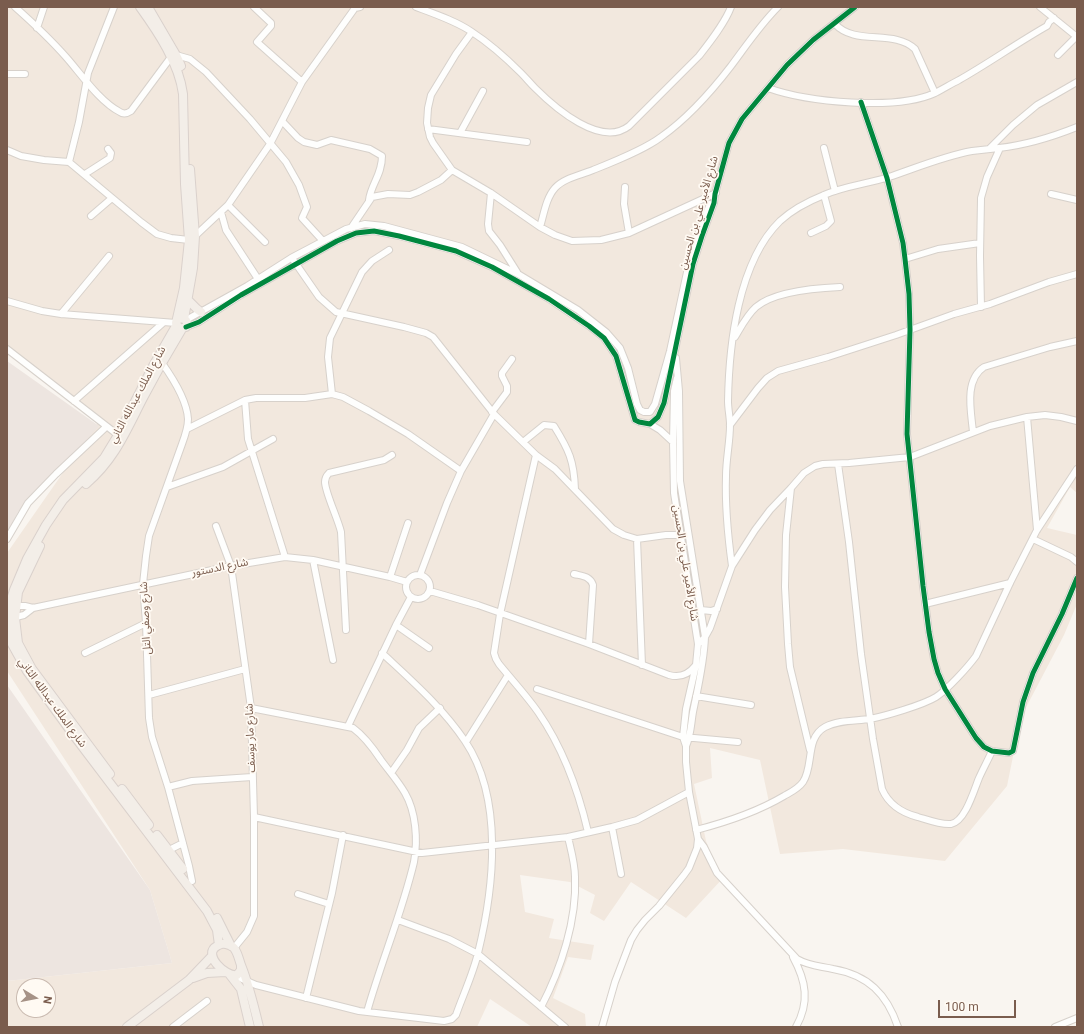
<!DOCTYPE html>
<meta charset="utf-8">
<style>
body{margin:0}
#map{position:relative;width:1084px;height:1034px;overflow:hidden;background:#f9f5f0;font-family:Roboto,sans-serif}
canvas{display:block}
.frame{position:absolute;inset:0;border:8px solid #7a5c4d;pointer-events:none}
.north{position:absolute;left:16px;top:978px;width:40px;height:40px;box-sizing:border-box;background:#fffaf3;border:1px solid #cabbb1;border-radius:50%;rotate:100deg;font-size:11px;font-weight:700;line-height:16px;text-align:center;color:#7a5c4d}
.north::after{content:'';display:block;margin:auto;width:14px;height:18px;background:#a69286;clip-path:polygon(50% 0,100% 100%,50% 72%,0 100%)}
.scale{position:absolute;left:938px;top:1000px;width:78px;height:18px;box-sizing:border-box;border:2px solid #7a5c4d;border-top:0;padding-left:5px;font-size:12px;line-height:14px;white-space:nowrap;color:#7a5c4d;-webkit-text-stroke:3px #fffaf3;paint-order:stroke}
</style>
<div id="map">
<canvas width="1084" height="1034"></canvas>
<div class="frame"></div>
<div class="north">N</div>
<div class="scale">100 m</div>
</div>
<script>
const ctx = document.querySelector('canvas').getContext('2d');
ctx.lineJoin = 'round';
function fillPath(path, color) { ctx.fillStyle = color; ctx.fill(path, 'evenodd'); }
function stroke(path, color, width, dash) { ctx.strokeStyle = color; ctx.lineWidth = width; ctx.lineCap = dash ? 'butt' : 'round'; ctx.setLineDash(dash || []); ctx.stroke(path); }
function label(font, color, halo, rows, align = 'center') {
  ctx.font = font + ' Roboto,"Noto Sans Arabic",sans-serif'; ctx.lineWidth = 3.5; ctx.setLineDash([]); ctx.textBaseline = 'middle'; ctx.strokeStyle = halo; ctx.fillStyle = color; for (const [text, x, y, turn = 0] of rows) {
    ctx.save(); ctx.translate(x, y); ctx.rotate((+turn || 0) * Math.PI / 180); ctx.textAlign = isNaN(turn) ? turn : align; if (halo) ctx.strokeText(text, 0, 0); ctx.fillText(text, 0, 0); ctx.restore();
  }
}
fillPath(new Path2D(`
 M7,7H1077V493L1070,487L1047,528L1077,535V604L1064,635L1021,717L1007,786L945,861L843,849L780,854L760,760L710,748L712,778L694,784L706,841L715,864L724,877L686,918L631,882L604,921L590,913L595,895L570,882L520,875L525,912L554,919L549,938L594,945L591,960L568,957L553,998L585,1014L586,1027H532L490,999L477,1027H7V981L172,963L150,890L7,671V553L99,421L7,350ZM24,986H48V1010H24Z`), '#f2e8de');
fillPath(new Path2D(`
 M7,361L99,426L39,494L18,512L7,534Z
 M7,685L150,890L172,963L7,981Z`), '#ede5e0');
const minor = new Path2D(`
 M15,7C33,23 51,40 66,57C81,74 100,102 120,112C124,115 128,113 131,111L171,57L176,55L190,59L206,72L250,119L286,162L299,185L307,207L302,218L323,241
 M254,7L271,23V26L257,42L302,82
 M416,7C435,14 456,21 472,32C489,43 506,58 521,73C526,78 530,83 535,88C555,108 601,148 629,126L699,56C710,42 725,23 731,7
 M1040,7L1077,37
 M835,24C855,46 894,29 915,49L935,93
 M37,28L44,7
 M472,32L456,54L431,95L428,108L427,123L430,137L433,143L452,170L491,193L540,227L555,235L572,241L601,240L629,233L716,193
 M1058,55L1076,37
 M7,74H25
 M768,88C807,102 896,111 935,93C943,89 951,84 959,80C989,63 1017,43 1047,26L1049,22L1054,18
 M861,102L887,178L903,243L905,259L909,294L910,330L907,434L923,586L929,632L934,659L938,673L945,689L976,738L984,747L992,751L1009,753L1013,751L1023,702L1033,673L1062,614L1077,578
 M282,121L298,138L304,142L317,145L331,140L370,149L382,156C382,175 371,184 369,200
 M428,129L527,142
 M460,133L483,91
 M824,148L835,191
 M989,149L1013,125L1037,105L1077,82
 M7,150L21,156L44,160L69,162L141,222L157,234L171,238L189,240
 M69,162L79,122L88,73L114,7
 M85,174L110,158L111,153L108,149
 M625,187L624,204L629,233
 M491,193L488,224L489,231L500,245L517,272
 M1051,194L1077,200
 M228,205L265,242
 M221,212L226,230L258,279
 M91,216L112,198
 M540,227C544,214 546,198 555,188C564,178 581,175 593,170C613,162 644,150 661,137C688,118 711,92 731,66C746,46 760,25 778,7
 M351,228L372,197L388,194L410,195L418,192L441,180L452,170
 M811,233L826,226L831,221L824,195
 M195,236L228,205L270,144L302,82L355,8L360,7
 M905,259L938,249L980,243
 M294,261L319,297L336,312L404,327L426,333L433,337L494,414L536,455L555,469L613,529L624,535L637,539L666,535H688
 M7,301L42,311L61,314L176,323
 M981,307L980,256L981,198L987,177L1000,148
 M61,314L109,256
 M186,320L247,286L291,258L346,229L365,224L384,226L462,247L518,274L578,310L606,332L620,348L628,368L637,404L640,410L644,412H650L655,404L670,351L689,263L698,234L710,204
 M186,327L199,322L241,295L337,241L356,233L374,231L399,236L456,251L492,267L549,299L589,326L604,338L616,356L635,420L639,422L650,424L658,417L664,403L693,264L702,236L714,203L715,194L729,143L742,119L787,65L813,40L855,7
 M735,337C741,327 747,315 756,307C775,291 817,288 840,287
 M7,349L118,435
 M676,358L679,391L680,481L705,637C704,663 698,687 693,712C691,723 691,735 686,746
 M162,363C172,377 187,401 188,419C188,428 185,436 182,444L149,536L146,556L143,584L146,623L149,718L152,737L168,787L189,866L192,881
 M332,394L328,357L330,338L362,272L372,261L389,250
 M245,400L248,439L285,557
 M74,401L163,323
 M492,412L507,392V386L502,376V373L512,359
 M1027,417L1037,530
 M650,424L660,430L673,442
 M730,425L758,388L767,378L778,371L828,357L896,335L954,314L990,304L1049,282L1077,274
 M187,429L245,400L256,398H305L332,394L343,397L369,411L408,434L461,471
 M973,432C971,411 964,380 984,367L1050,347L1077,341
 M523,442L544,425L554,426C569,450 574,461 575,489
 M536,455L500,614L494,653L496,659L499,664C512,680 526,695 538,712C563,748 578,789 588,832
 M838,464L849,542L861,654L873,739L882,789C889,805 902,813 918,817C928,820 941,825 951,824C965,822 974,790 979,778C983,769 988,760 992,751
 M167,487L223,467L273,439
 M791,488L786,535L785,587L788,644L790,667L810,750
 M216,526L231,566L251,708L254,817V916L247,932L234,948
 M7,539L28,503L56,474L106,427
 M637,539L642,665
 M1033,539L1071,557L1077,562
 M313,560L333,660
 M732,566C728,537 725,506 726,476C726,459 730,442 730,425C730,417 728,409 728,401C729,345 738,262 780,221C792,210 809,201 824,195C844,186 867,184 889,177C916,168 944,156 972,151C981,150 990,149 999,148C1026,145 1052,137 1077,127
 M574,574C582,576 590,576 593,585L589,644
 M420,575L447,503L461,471L494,414
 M406 587a12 12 0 1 1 24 0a12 12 0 1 1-24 0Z
 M390,577L408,523
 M430,591L478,605L589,644L669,675C680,678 688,675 695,666
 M925,604L1010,583
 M13,606H25L33,608L231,566L285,557L313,560L390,577L407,582
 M701,610L711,611L717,609
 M12,618L24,615L33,608
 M396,625L429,648
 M346,630L341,532C338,519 325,492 325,482C325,478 326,476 329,473L384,460L392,455
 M698,644L705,637L710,628L732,566L755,530L770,510L791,488L804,473L815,466L823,464L849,463L910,457L990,426L1027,417L1045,415L1061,417L1077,421
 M85,653L146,623
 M537,689L683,737L738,742
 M149,695L245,669
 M696,696L751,705
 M251,708L353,728C364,736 373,748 381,760C389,771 398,781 405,793C416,812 418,840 414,862C402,913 381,962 367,1012
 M348,726L396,625L411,597
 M466,742L508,675
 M391,773L407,750L419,728L440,708
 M168,787L192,781L252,777
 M254,817L422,853L568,837L612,827L637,820L689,792
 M612,827L621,874
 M696,830C727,822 757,812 784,796C791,792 798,789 803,782C814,766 805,738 825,727C838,720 855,721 870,719C885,716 923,705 936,697C947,690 968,667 976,656L1010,583L1037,530L1077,469
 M698,839L704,847L717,873L797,959C809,966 820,966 833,969C868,975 887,994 898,1027
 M169,850L183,843
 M298,894L329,904
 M398,920L449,939L478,954L565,1027
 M793,957C806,981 810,1002 796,1027
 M233,975L256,985L359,1011L444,1021L452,1019L456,1015C463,995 473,974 478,953C494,888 504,799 465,741C442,707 412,681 382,653
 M306,998L332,893L343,835
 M541,1007C561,969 577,920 575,877C575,864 571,850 568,837
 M173,1027L207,1001
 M602,1027L615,982L631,940L637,930L645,920L659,906L684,875L689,868L697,848L698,839L689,792L686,762V746L683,737L686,709L696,665L698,644L674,493L673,442L674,391L677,378
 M1055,1027L1077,1018`);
const major = new Path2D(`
 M140,7C158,32 179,63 183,94L185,184L189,240L184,288L176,323L179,329L186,327C188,323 187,320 182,318L178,319
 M148,7L176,55L181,66
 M188,300L197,309L201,312
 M184,319L193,268L195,236L190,169
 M176,326L153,366L118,435L104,458L63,500L46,525L27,559L14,590L9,606L8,619L12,644L27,671L72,733L207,911L217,930L219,945
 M86,484C115,459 126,431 143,398C155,375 168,352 182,329
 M40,546L18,592L15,618L18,643L32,669L110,774
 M122,789L149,825
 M157,835L183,869
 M217,918L231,946
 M241,966V970L237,975C225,977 202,954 217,946C222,942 230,944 234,948C238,953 239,960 241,965C249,985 254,1006 259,1027
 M230,975L241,989L250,1027
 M193,978L207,973L225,972
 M127,1027L189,980L212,956`);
stroke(minor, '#d7d1cb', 8);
stroke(major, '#dad1cc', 10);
stroke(minor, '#fefefd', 6);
stroke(major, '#f3eee8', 8);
stroke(new Path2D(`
 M861,102L887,178L903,243L905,259L909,294L910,330L907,434L923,586L929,632L934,659L938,673L945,689L976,738L984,747L992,751L1009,753L1013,751L1023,702L1033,673L1062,614L1077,578
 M186,327L199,322L241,295L337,241L356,233L374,231L399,236L456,251L492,267L549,299L589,326L604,338L616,356L635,420L639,422L650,424L658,417L664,403L693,264L702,236L714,203L715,194L729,143L742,119L787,65L813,40L855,7`), '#00873e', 5);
label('11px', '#7a5c4d', '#fffaf3', [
 ["شارع الأمير علي بن الحسين",699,213,-74],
 ["شارع الملك عبدالله الثاني",138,395,-62],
 ["شارع الأمير علي بن الحسين",685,563,81],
 ["شارع الدستور",220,568,-11],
 ["شارع وصفي التل",146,618,-93],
 ["شارع الملك عبدالله الثاني",52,703,54],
 ["شارع مار يوسف",251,738,-92]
]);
</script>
